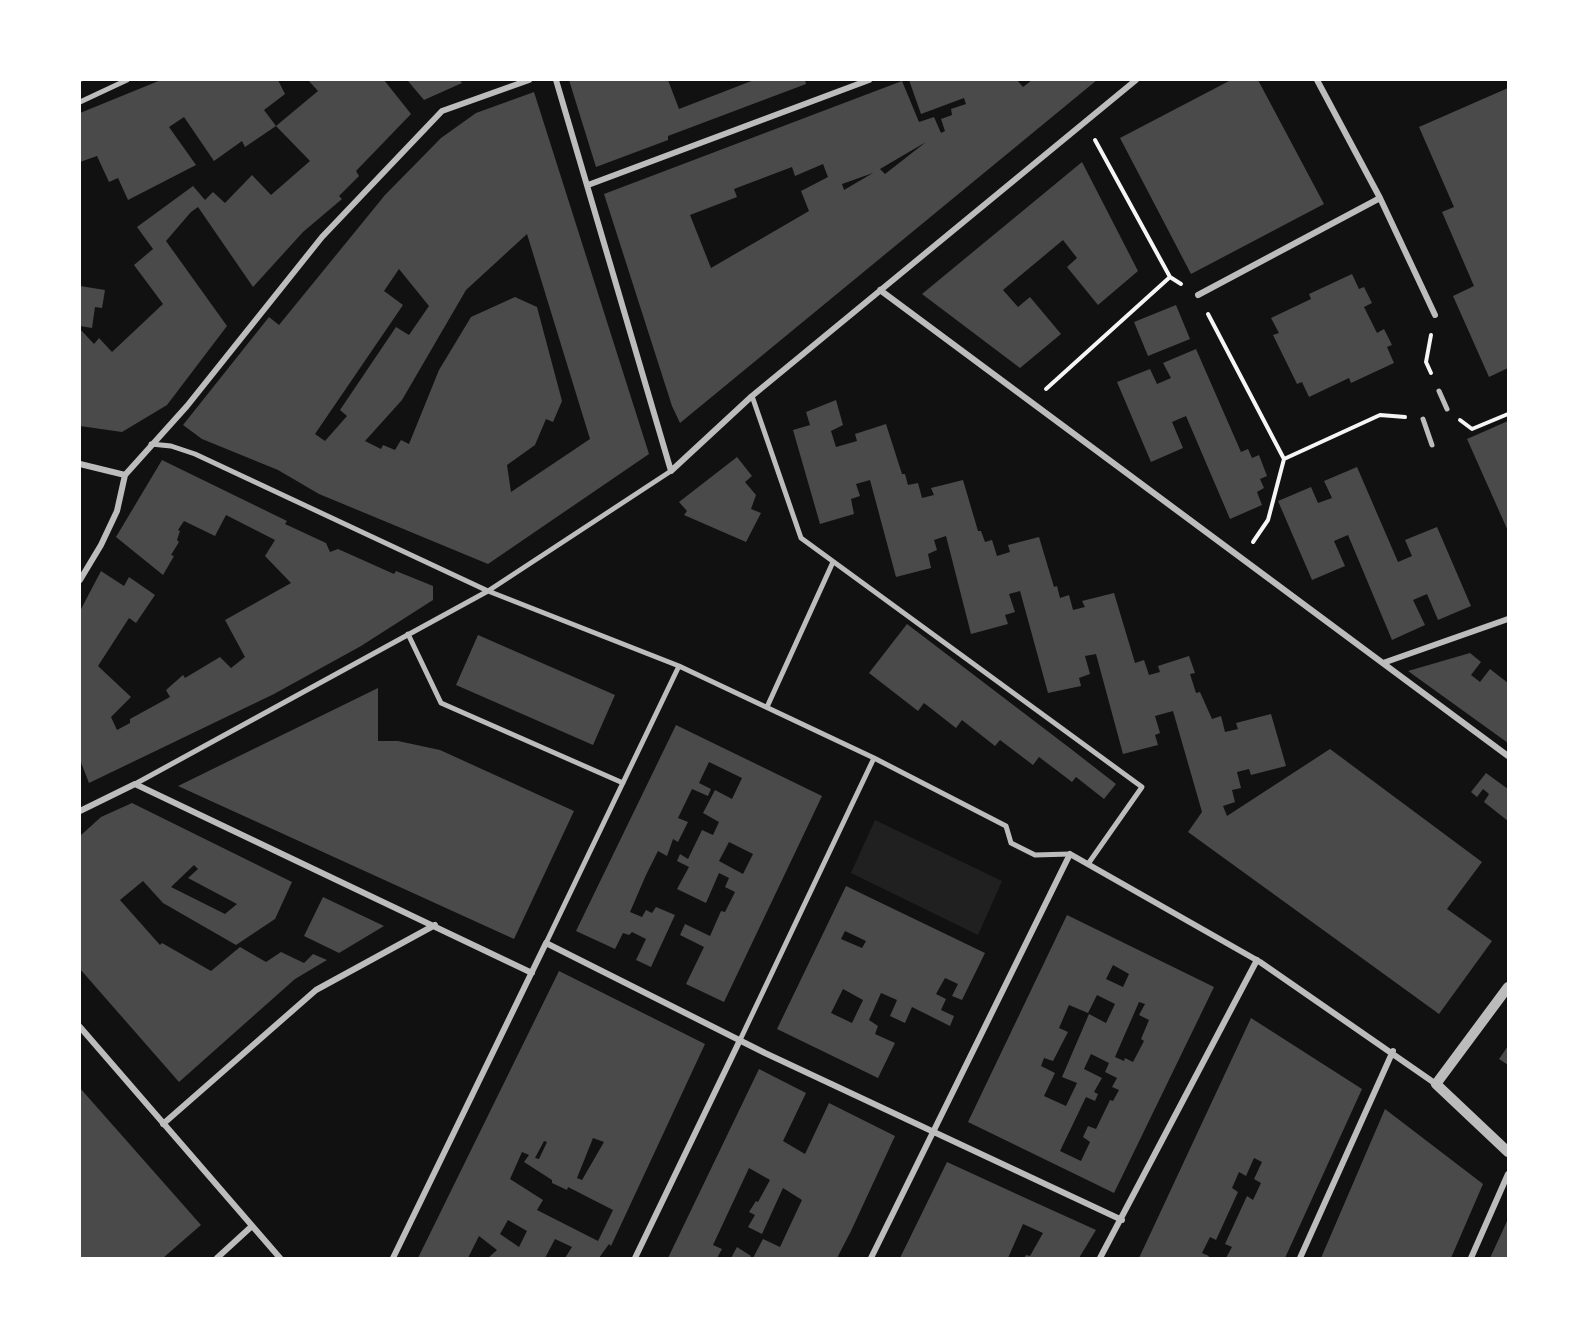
<!DOCTYPE html>
<style>
body{margin:0}
#map{position:relative;width:1588px;height:1338px;overflow:hidden;background:#111;font-family:Lato,sans-serif}
canvas{display:block}
.frame{position:absolute;inset:0;border:81px solid #fff;pointer-events:none}
</style>
<div id="map">
<canvas width="1588" height="1338"></canvas>
<div class="frame"></div>
</div>
<script>
const ctx = document.querySelector('canvas').getContext('2d');
ctx.lineJoin = 'round';
function fillPath(path, color) { ctx.fillStyle = color; ctx.fill(path, 'evenodd'); }
function stroke(path, color, width, dash) { ctx.strokeStyle = color; ctx.lineWidth = width; ctx.lineCap = dash ? 'butt' : 'round'; ctx.setLineDash(dash || []); ctx.stroke(path); }
fillPath(new Path2D(`
 M875,820L1002,881L978,935L851,873Z`), '#202020');
fillPath(new Path2D(`
 M161,80H278L285,94L264,110L276,126L245,147L242,141L214,161L184,117L169,127L196,165L128,200L118,178L109,182L97,156L80,162V113Z
 M308,80H384L411,114L356,171L359,176L339,196L342,199L303,232L253,287L198,207L191,212L166,241L227,326L167,405L122,432L80,426V329L94,344L99,338L112,352L163,304L134,265L153,249L137,227L193,186L205,200L213,192L225,203L252,175L271,195L310,161L276,126L318,91Z
 M410,80H460L462,83L424,100L408,81Z
 M569,80H668L679,109L754,80H805L806,84L668,136V140L596,167Z
 M909,80H1017L1023,87L1032,80H1097L680,423L672,406L604,194L902,81L919,122L934,117L941,133L945,131L941,119L952,115L951,109L966,104L964,98L921,114ZM926,142L885,174L880,169ZM823,164L828,177L801,191L809,211L711,268L690,215L737,197L734,189L792,167L795,176ZM873,173L861,180L844,190L842,184Z
 M1231,80H1258L1324,204L1191,274L1120,138Z
 M1508,88V368L1489,377L1453,296L1474,286L1442,212L1454,207L1419,127Z
 M534,92L649,454L488,564L319,494L278,470L202,439L183,425L269,317L279,325L385,195L441,138L476,113ZM527,234L590,439L511,492L507,465L535,445L546,419L553,422L562,401L537,307L515,297L471,317L439,370L409,444L401,440L395,450L383,445L381,449L365,441L402,400L466,290ZM399,269L429,306L409,335L396,327L340,410L347,416L325,441L315,434L403,305L384,291Z
 M1082,162L1138,271L1098,305L1067,267L1077,258L1063,240L1003,290L1018,307L1030,297L1061,334L1020,368L922,294Z
 M1352,274L1359,289L1364,287L1372,303L1364,307L1377,333L1384,329L1392,345L1387,347L1394,363L1351,383L1349,378L1309,397L1302,382L1297,384L1273,335L1279,333L1271,318L1311,299L1309,294Z
 M80,286L105,290L102,308L95,307L92,328L80,326Z
 M1176,305L1190,339L1148,356L1134,322Z
 M1196,349L1241,452L1248,449L1252,458L1259,455L1267,476L1260,479L1264,488L1257,492L1262,505L1230,519L1186,416L1172,422L1183,448L1151,462L1117,382L1150,369L1157,384L1171,378L1163,363Z
 M836,400L843,425L831,431L836,447L857,441L855,434L886,424L902,474H905L908,485L918,483L922,498L934,495L931,488L963,480L978,531H981L985,542L992,540L997,556L1010,552L1008,545L1039,537L1054,587L1057,586L1060,598L1069,595L1073,610L1085,607L1082,601L1114,593L1135,663L1144,660L1149,675L1160,672L1158,666L1189,656L1195,673L1190,674L1196,693L1200,692L1212,719L1221,716L1225,732L1238,729L1236,723L1271,714L1286,766L1251,775L1249,769L1237,772L1241,788L1232,790L1235,802L1223,806L1227,816L1330,749L1482,862L1447,909L1492,941L1439,1014L1188,832L1202,812L1173,711L1155,716L1160,733L1155,735L1158,745L1123,754L1096,654L1085,656L1090,674L1079,678L1081,686L1048,693L1020,591L1009,594L1015,612L1005,615L1008,624L971,634L946,536L934,540L937,550L928,554L931,568L896,577L870,480L856,484L860,496L851,499L854,514L820,524L793,430L810,425L806,412Z
 M1508,421V531L1467,439Z
 M737,457L752,476L745,482L756,495L751,509L761,513L746,542L684,515L687,511L679,502Z
 M162,460L287,521L285,524L326,543L330,552L338,549L394,574L396,571L433,586V600L361,646L274,694L89,783L80,760V611L101,571L124,586L129,577L155,595L136,623L129,618L98,666L131,697L111,717L117,730L130,723V719L170,697L166,690L183,675L185,678L220,657L231,668L245,657L225,620L291,583L265,556L275,540L226,515L215,536L184,521L178,530L180,531L177,540L179,542L171,555L174,556L163,575L116,537Z
 M1357,467L1398,562L1412,556L1405,540L1437,527L1471,606L1438,620L1427,594L1413,600L1425,625L1392,640L1348,535L1334,541L1345,566L1312,580L1278,501L1311,487L1318,503L1332,498L1324,481Z
 M907,624L1071,749L1116,784L1104,799L1076,777L1072,782L1039,757L1033,765L1000,740L995,746L962,720L956,728L924,703L918,711L869,673Z
 M478,635L615,695L593,745L456,685Z
 M1470,653L1481,662L1471,675L1480,682L1490,669L1508,683V743L1408,671Z
 M378,688V741H398L440,750L574,811L514,939L178,786Z
 M676,725L822,796L724,1002L686,984L704,947L680,935L685,924L710,936L721,911L725,912L735,892L725,887L729,878L719,873L706,903L677,889L689,867L677,861L680,854L688,859L702,830L713,835L719,822L703,813L715,790L732,799L742,778L709,762L699,783L711,789L708,796L692,789L678,818L688,822L678,842L673,839L667,856L658,851L646,875L630,912L642,917L646,910L652,913L656,907L675,915L651,967L636,960L646,939L632,932L629,935L623,933L615,949L576,931ZM729,842L753,854L743,874L719,861Z
 M1486,773L1508,789V821L1484,802L1489,794L1483,789L1477,797L1471,792Z
 M132,803L292,882L275,919L236,945L163,903L143,881L120,900L160,945L162,943L211,971L240,947L266,962L281,952L304,963L313,954L327,960L295,979L179,1082L80,969V836L101,817ZM194,865L198,869L188,878L237,904L225,914L171,887Z
 M846,886L985,953L962,1000L952,996L958,984L945,978L936,994L946,999L941,1010L954,1016L950,1026L912,1007L905,1023L890,1016L897,1000L881,993L869,1020L878,1026L875,1034L895,1043L878,1078L777,1029ZM845,931L866,941L862,948L841,939ZM843,989L863,1000L852,1023L831,1013Z
 M323,897L384,926L339,953L304,936Z
 M1067,915L1214,987L1114,1193L968,1122ZM1113,965L1129,974L1123,987L1106,979ZM1097,995L1115,1004L1106,1023L1089,1014L1062,1077L1077,1083L1066,1106L1044,1096L1055,1073L1041,1066L1044,1058L1053,1061L1068,1032L1059,1028L1069,1005L1088,1013ZM1139,1002L1145,1004L1139,1015L1149,1020L1141,1039L1144,1041L1133,1062L1125,1058L1124,1061L1115,1057ZM1091,1054L1109,1063L1105,1072L1117,1078L1112,1087L1119,1090L1113,1101L1110,1100L1096,1129L1088,1126L1083,1137L1090,1142L1081,1161L1060,1151L1086,1097L1095,1101L1098,1094L1094,1092L1102,1078L1084,1069Z
 M559,971L705,1044L611,1246L609,1244L599,1258H565L572,1247L555,1239L545,1258H488L497,1250L479,1236L468,1258H418ZM593,1138L604,1142L582,1180L577,1178ZM544,1141L547,1142L539,1159L535,1158ZM522,1152L529,1155L524,1162L552,1180V1183L567,1190L568,1187L613,1210L598,1241L537,1210L543,1200L510,1179ZM508,1220L527,1231L519,1247L500,1234Z
 M1251,1018L1362,1089L1285,1258H1226L1232,1247L1225,1244L1247,1196L1253,1200L1261,1183L1254,1179L1262,1162L1254,1158L1246,1176L1239,1172L1232,1188L1238,1192L1216,1240L1210,1237L1202,1253L1209,1256L1208,1258H1139Z
 M1508,1046V1065L1499,1059Z
 M759,1069L806,1093L783,1141L805,1154L829,1103L895,1136L851,1231L837,1258H753L763,1239L780,1247L802,1200L783,1188L762,1234L748,1227L755,1215L749,1212L756,1201L758,1202L770,1180L749,1168L713,1245L722,1249L717,1258H668Z
 M80,1088L201,1225L163,1258H80Z
 M1385,1109L1483,1184L1451,1258H1321Z
 M947,1162L1021,1196L1096,1230L1079,1258H1024L1026,1255L1030,1256L1043,1233L1023,1224L1008,1258H900Z
 M1508,1219V1258H1490Z
 M737,1247L751,1256L750,1258H731Z`), '#4a4a4a');
stroke(new Path2D(`
 M1095,140L1170,277L1181,284
 M1208,314L1284,459
 M1431,373L1426,362L1431,335
 M1046,389L1170,277
 M1460,420L1472,429L1508,414
 M1253,542L1268,520L1284,459L1380,415L1405,417`), '#f5f5f5', 4);
stroke(new Path2D(`
 M80,102L127,80
 M1439,391L1447,409
 M752,396L801,538L1142,787L1088,864
 M1423,419L1432,445
 M151,444L171,446L195,454L488,591L679,666L874,758L1006,826L1011,843L1035,855L1070,854
 M408,634L441,703L623,783
 M767,707L833,562
 M135,784L488,591L671,471
 M546,943L679,666
 M740,1040L874,758`), '#bcbcbc', 5);
stroke(new Path2D(`
 M556,80L671,471L752,396L1136,80
 M1317,80L1380,198L1435,315
 M588,185L869,80
 M880,290L1508,756
 M1198,295L1380,198
 M80,464L125,475
 M80,580L101,545L117,511L125,475L187,406L322,237L442,111L529,80
 M1383,663L1508,619
 M80,811L135,784L532,973
 M80,1027L280,1258
 M163,1124L316,990L435,925
 M217,1258L252,1226
 M393,1258L546,943L765,1053L1122,1220
 M635,1258L740,1040
 M871,1258L1070,854L1260,962L1436,1084
 M1100,1258L1257,960
 M1300,1258L1393,1051
 M1471,1258L1508,1174`), '#bcbcbc', 6);
stroke(new Path2D(`
 M1508,987L1436,1084L1508,1152`), '#bcbcbc', 10);
stroke(new Path2D(`
 M80,81L84,80`), '#9a9a9a', 1.5);
</script>
